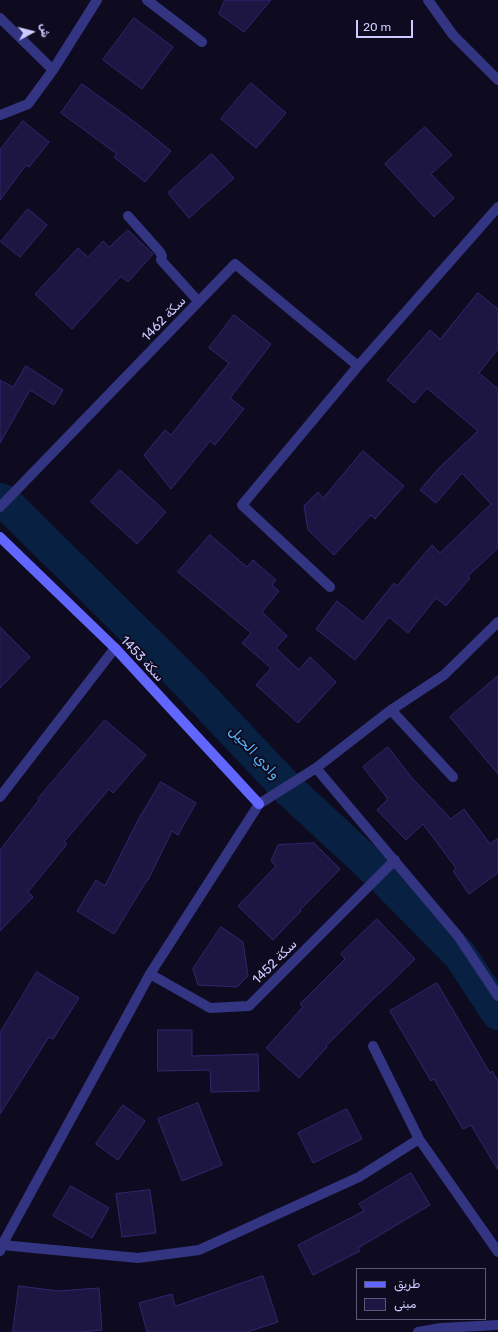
<!DOCTYPE html>
<meta charset="utf-8">
<style>
body{margin:0}
#map{position:relative;width:498px;height:1332px;overflow:hidden;background:#0e0b20;font-family:Rubik,"Noto Sans Arabic",sans-serif}
canvas{display:block}
.legend{position:absolute;left:356px;top:1268px;width:130px;height:52px;box-sizing:border-box;background:#0e0b20;border:1px solid #5a5779;margin:0;padding:5px 7px;list-style:none;font-size:12px;color:#cdcaff}
.legend li{display:flex;align-items:center;gap:8px;height:20px}
.legend b{width:20px;border:1px solid #5a5779}
.north{position:absolute;left:12px;top:12px;width:40px;height:40px;-webkit-text-stroke:3px #0e0b20;paint-order:stroke;rotate:83deg;font-size:11px;font-weight:700;line-height:16px;text-align:center;color:#cdcaff}
.north::after{content:'';display:block;margin:auto;width:14px;height:18px;background:#cdcaff;clip-path:polygon(50% 0,100% 100%,50% 72%,0 100%)}
.scale{position:absolute;left:356px;top:20px;width:57px;height:18px;box-sizing:border-box;border:2px solid #cdcaff;border-top:0;padding-left:5px;font-size:12px;line-height:14px;white-space:nowrap;color:#cdcaff;-webkit-text-stroke:3px #0e0b20;paint-order:stroke}
</style>
<div id="map">
<canvas width="498" height="1332"></canvas>
<ul class="legend">
<li><b style="height:5px;background:#6166ff"></b>طريق</li>
<li><b style="height:11px;background:#1d1642"></b>مبنى</li>
</ul>
<div class="north">ش</div>
<div class="scale">20 m</div>
</div>
<script>
const ctx = document.querySelector('canvas').getContext('2d');
ctx.lineJoin = 'round';
function stroke(path, color, width, dash) { ctx.strokeStyle = color; ctx.lineWidth = width; ctx.lineCap = dash ? 'butt' : 'round'; ctx.setLineDash(dash || []); ctx.stroke(path); }
function fillPath(path, color) { ctx.fillStyle = color; ctx.fill(path, 'evenodd'); }
function label(font, color, halo, rows, align = 'center') {
  ctx.font = font + ' Rubik,"Noto Sans Arabic",sans-serif'; ctx.lineWidth = 4; ctx.setLineDash([]); ctx.textBaseline = 'middle'; ctx.strokeStyle = halo; ctx.fillStyle = color; for (const [text, x, y, turn = 0] of rows) {
    ctx.save(); ctx.translate(x, y); ctx.rotate((+turn || 0) * Math.PI / 180); ctx.textAlign = isNaN(turn) ? turn : align; if (halo) ctx.strokeText(text, 0, 0); ctx.fillText(text, 0, 0); ctx.restore();
  }
}
stroke(new Path2D(`
 M0,500L5,502L188,683L286,787L381,875L460,955L498,1013`), '#082142', 34);
const building = new Path2D(`
 M225,0H271L244,32L219,14Z
 M134,18L173,47L142,89L103,60Z
 M251,83L286,113L256,148L221,119Z
 M82,84L140,126L171,151L145,182L114,157L117,154L61,113Z
 M23,121L49,142L29,167L26,165L0,200V150Z
 M425,127L452,155L431,174L454,198L434,217L385,164Z
 M212,154L234,178L189,218L168,193Z
 M28,209L47,225L20,257L1,242Z
 M128,230L153,254L128,282L121,276L72,329L35,294L78,248L88,257L103,241L109,247Z
 M478,293L498,309V349L479,373L498,389V548L468,576L470,578L446,606L436,598L408,633L389,617L355,660L316,629L337,601L363,622L394,583L397,586L432,545L440,553L491,504L462,473L436,503L420,490L439,468L478,431L427,388L414,403L387,380L430,330L440,339Z
 M234,315L271,344L230,398L244,409L215,445L210,441L171,489L144,455L165,430L171,435L229,363L209,348Z
 M26,366L63,390L54,405L30,390L0,443V380L13,387Z
 M363,451L404,486L375,519L371,515L334,555L308,530L304,506L318,492L323,498Z
 M120,470L166,512L137,544L91,502Z
 M210,535L247,567L253,560L276,580L272,585L279,591L262,612L287,636L276,648L299,670L310,657L336,682L298,723L256,685L271,668L242,643L251,633L178,572Z
 M0,627L30,657L0,688Z
 M498,676V774L450,717Z
 M105,720L146,755L113,793L109,789L64,842L67,844L28,892L33,897L0,931V850L39,800L38,799Z
 M388,747L412,778L451,819L464,809L490,844L498,838V873L469,894L453,871L456,868L423,824L406,840L377,810L388,799L363,767Z
 M161,782L196,803L178,835L172,831L148,880H147L114,934L77,911L96,880L105,886L138,820Z
 M314,843L340,869L300,910L301,911L273,940L238,906L276,866L271,861L278,845Z
 M377,919L415,959L379,994V993L326,1046L327,1047L299,1078L266,1048L303,1007L300,1004L345,959L341,954Z
 M221,927L243,942L248,976L237,987L198,985L193,969Z
 M37,972L79,998L53,1039L49,1037L0,1114V1033Z
 M437,983L490,1073L492,1071L498,1081V1170L471,1125L463,1129L434,1079L431,1081L390,1011Z
 M158,1030H192V1056L258,1054L259,1091L211,1092L210,1070L158,1071Z
 M198,1103L222,1165L182,1181L158,1119Z
 M123,1105L145,1121L118,1160L96,1144Z
 M347,1109L362,1139L313,1163L298,1133Z
 M411,1173L430,1205L358,1248L360,1251L313,1275L298,1245L364,1211L359,1204Z
 M71,1186L109,1208L92,1238L53,1216Z
 M150,1190L156,1233L122,1237L116,1194Z
 M263,1276L278,1322L247,1332H147L139,1303L172,1294L175,1306Z
 M19,1286L58,1291L99,1288L102,1330L81,1332H13Z`);
fillPath(building, '#1d1642');
stroke(building, '#31276f', 1);
stroke(new Path2D(`
 M147,0L202,42
 M128,216L160,252L162,256L161,260L198,301`), '#333582', 10);
stroke(new Path2D(`
 M428,0L453,35L498,80
 M0,18L53,70
 M0,115L28,104L53,70L97,0
 M0,507L235,264L358,366
 M330,587L242,505L358,366L498,207
 M391,710L453,777
 M316,768L458,936L498,996
 M0,797L115,648
 M150,974L210,1008L249,1006L395,860
 M373,1046L419,1139L498,1252
 M2,1245L138,1258L199,1250L359,1177L419,1139
 M0,1251L2,1245L150,974L259,804L316,768L391,710L444,675L498,622
 M418,1332L441,1328L498,1325`), '#333582', 10);
stroke(new Path2D(`
 M0,537L115,648L259,804`), '#6166ff', 10);
label('13px', '#cdcaff', '#0e0b20', [
 ["سكة 1462",164,319,-46],
 ["سكة 1453",142,659,47],
 ["سكة 1452",275,962,-45]
]);
label('italic 14px', '#58bcff', '#0e0b20', [
 ["وادي الحيل",254,753,47]
]);
</script>
